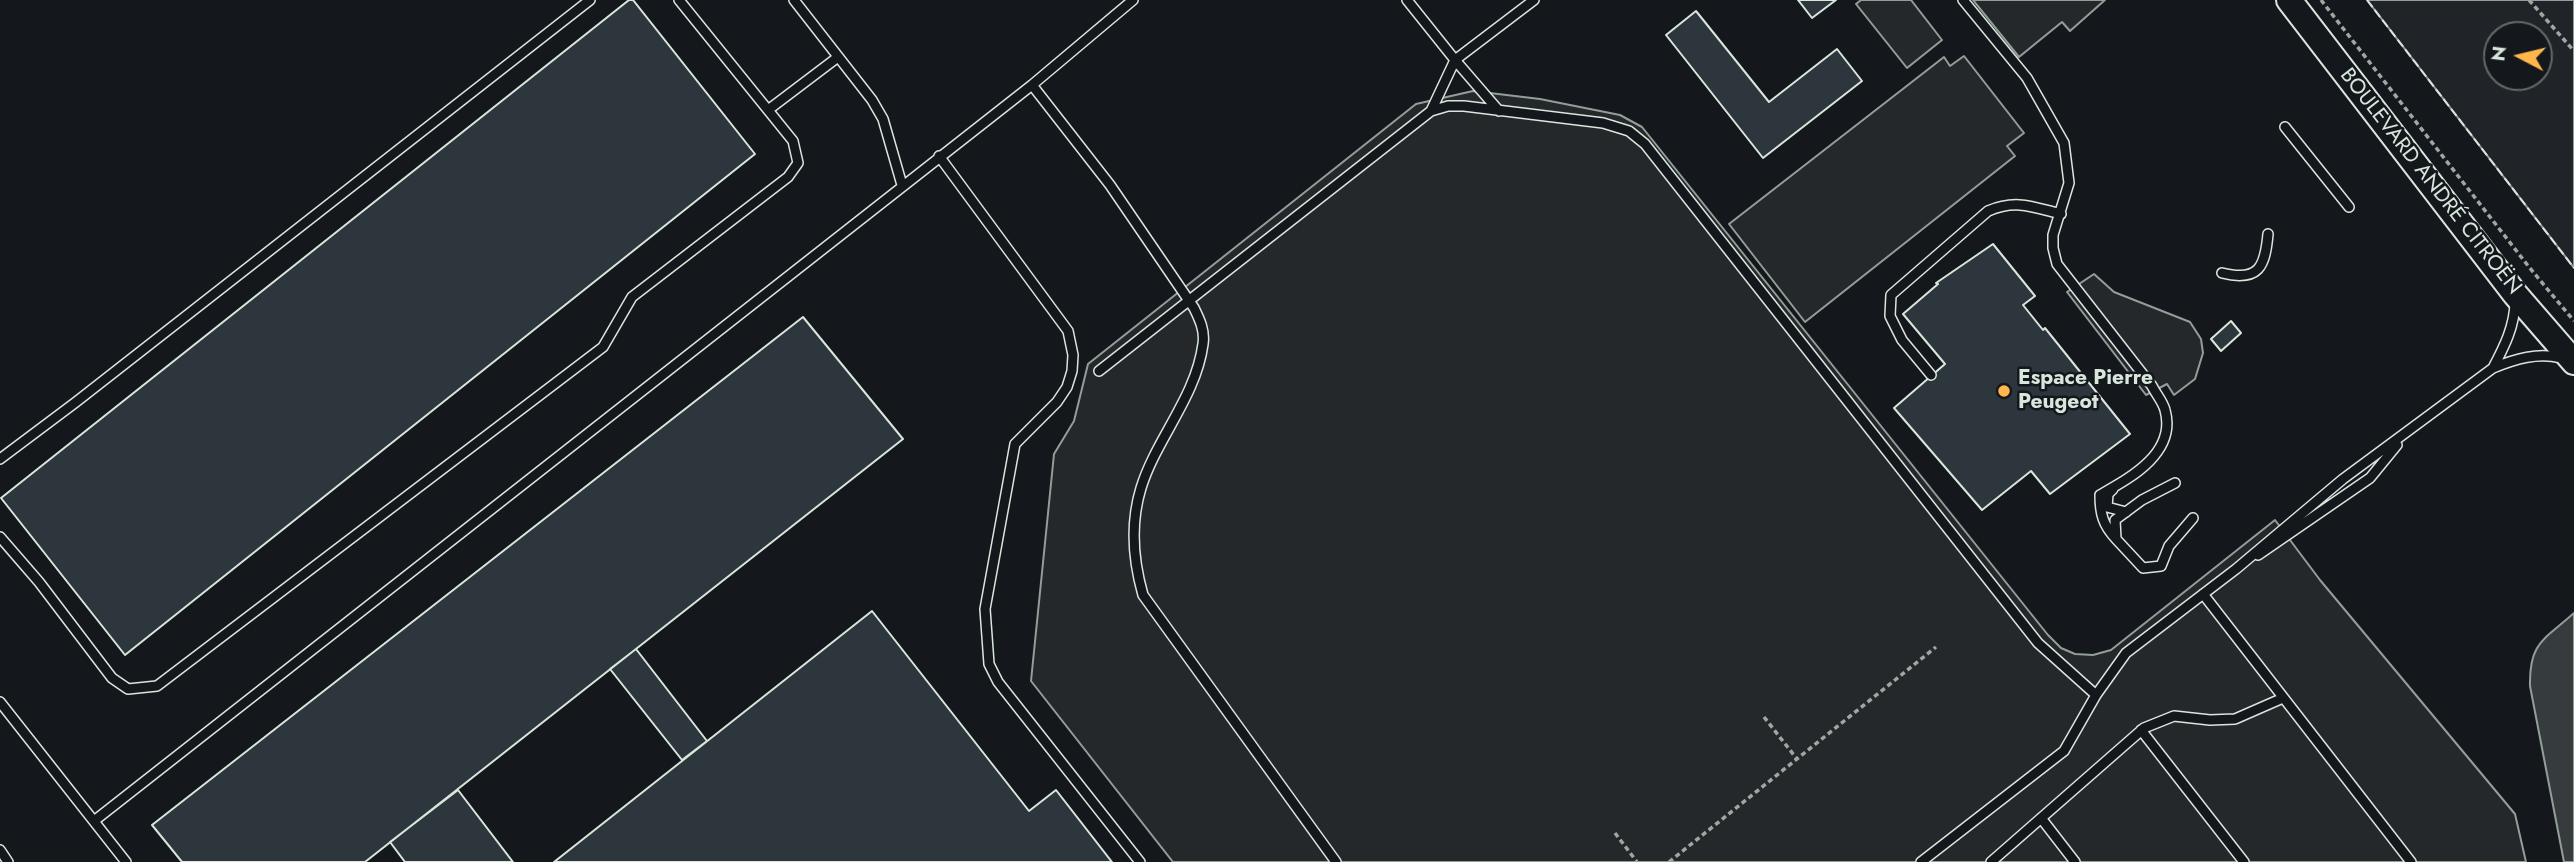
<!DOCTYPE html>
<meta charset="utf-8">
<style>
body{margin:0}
#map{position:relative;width:2574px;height:862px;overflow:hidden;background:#14181c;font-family:Jost,sans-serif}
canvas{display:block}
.north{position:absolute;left:2483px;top:21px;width:70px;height:70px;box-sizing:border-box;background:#14181c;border:2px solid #626a69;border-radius:50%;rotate:277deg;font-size:19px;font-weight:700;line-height:28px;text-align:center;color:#d8e6dc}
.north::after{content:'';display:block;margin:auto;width:24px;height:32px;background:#ffb74d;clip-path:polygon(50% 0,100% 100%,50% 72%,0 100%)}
</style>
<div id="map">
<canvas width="2574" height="862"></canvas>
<div class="north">N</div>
</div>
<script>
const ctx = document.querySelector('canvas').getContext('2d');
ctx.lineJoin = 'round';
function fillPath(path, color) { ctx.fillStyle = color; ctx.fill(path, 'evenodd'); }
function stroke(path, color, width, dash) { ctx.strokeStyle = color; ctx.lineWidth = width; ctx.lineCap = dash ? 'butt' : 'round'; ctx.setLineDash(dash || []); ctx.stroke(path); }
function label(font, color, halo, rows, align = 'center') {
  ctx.font = font + ' Jost,sans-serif'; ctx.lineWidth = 5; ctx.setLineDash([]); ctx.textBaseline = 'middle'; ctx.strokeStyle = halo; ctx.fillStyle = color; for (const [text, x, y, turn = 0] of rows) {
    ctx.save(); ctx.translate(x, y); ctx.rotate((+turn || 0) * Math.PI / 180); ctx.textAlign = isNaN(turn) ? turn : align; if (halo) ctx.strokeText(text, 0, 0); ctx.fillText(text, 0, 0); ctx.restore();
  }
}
const green = new Path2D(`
 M2367,0H2574V268ZM2497,35H2539V77H2497Z`);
fillPath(green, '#202428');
stroke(green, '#939e99', 2);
const parking = new Path2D(`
 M1861,0H1911L1942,40L1907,68L1856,4Z
 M1973,0H2105L2070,31L2062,22L2019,57Z
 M1964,56L2024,133L2007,146L2015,156L1805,322L1729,224L1944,57L1950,66Z
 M1473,91L1540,99L1620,115L1642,127L2048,635L2061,648L2075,654L2093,655L2111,650L2275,520L2320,580L2515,814L2526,862H1173L1031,681L1054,454L1074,421L1088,364L1416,104Z
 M2094,274L2114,292L2190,322L2201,339L2203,353L2195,379L2174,395L2167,384L2146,395L2067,292Z`);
fillPath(parking, '#24282b');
stroke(parking, '#939e99', 2);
const water = new Path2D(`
 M2574,613V862H2564L2530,686C2529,642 2544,640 2574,613Z`);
fillPath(water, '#363b3e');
stroke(water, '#939e99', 2);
const building = new Path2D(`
 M629,0H633L755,154L125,655L1,498Z
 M1798,0H1836L1812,18Z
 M1696,11L1769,102L1837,49L1862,81L1763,158L1666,35Z
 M1993,244L2035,296L2023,305L2043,330L2045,328L2130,434L2050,494L2031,471L1982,510L1894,408L1945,364L1903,314L1938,284L1936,283Z
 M803,317L903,439L365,862H182L152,825Z
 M2231,321L2241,333L2221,351L2211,339Z
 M872,611L1029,811L1056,790L1112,862H554Z
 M636,649L707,741L682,760L610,669Z
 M458,790L513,862H405L390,842Z`);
fillPath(building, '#2c363c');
stroke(building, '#d8e6dc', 2);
const service = new Path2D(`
 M794,0L872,100L883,119L902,185
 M1407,0L1455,60L1534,0
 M1963,0L2027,78L2064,143L2069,183L2053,235V248L2057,264L2152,386C2156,394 2163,402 2165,410C2177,453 2130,478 2100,495C2100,514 2103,525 2116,539
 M1032,85L1110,185L1194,308C1200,320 1205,331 1203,344C1196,397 1156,439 1141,488C1130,524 1133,560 1143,595L1336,862
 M768,110L838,57
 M1431,111L1455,60L1499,111
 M2285,127L2349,207
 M939,156L1068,331L1073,355L1072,371L1067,387L1057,402L1015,444L985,609L989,664L998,682L1140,862
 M2222,273C2259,282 2265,267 2268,234
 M2493,368C2504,347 2515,326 2515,301
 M1099,371L1431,111L1448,106H1464L1603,123L1629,131L1645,144L2038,643L2096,695L2126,653L2236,569L2343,479L2493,368C2515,359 2538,352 2561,358
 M1931,375L1902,340L1890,316L1891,295L1988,211C2016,199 2033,207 2061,214
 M0,459L76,402L590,0
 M2175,483L2142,500L2115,520L2116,539L2143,568L2161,566L2169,546L2193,518
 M2113,489L2108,494L2107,507L2126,512
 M0,537L39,582L112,678L128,689L157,686L603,347L632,297L788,177L798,163L793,141L679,0
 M2258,555L2370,478L2397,445
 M2203,594L2411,862
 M0,702L126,862
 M2141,730L2244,862
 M2041,818L2075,862
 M94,821L1032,85L1133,0
 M0,850L8,862
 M1921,862L2064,751L2096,695
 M1991,862L2144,728L2174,716L2210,720L2235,719L2283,698`);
const secondary = new Path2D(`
 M2289,0L2515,294L2574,362`);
stroke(service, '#d8e6dc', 12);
stroke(secondary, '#d8e6dc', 28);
stroke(new Path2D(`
 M2321,0L2529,267L2574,321
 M2529,0L2574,51
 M1764,717L1797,759
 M1615,833L1637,862
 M1669,862L1936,647`), '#9da8a2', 3.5, [5, 3.5]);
stroke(service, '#14181c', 9);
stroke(secondary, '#14181c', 24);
stroke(new Path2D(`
 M2367,0L2574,268`), '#d8e6dc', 2, [9, 3.5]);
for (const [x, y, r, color] of [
 [2004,391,7,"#ffb74d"]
]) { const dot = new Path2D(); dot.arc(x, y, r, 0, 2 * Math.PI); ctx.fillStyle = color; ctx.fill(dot); stroke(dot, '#14181c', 2.5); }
label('21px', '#d8e6dc', '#14181c', [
 ["BOULEVARD ANDRÉ CITROËN",2430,182,52]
]);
label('bold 21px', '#d8e6dc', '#14181c', [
 ["Espace Pierre",2018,379],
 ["Peugeot",2018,403]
], 'left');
</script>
